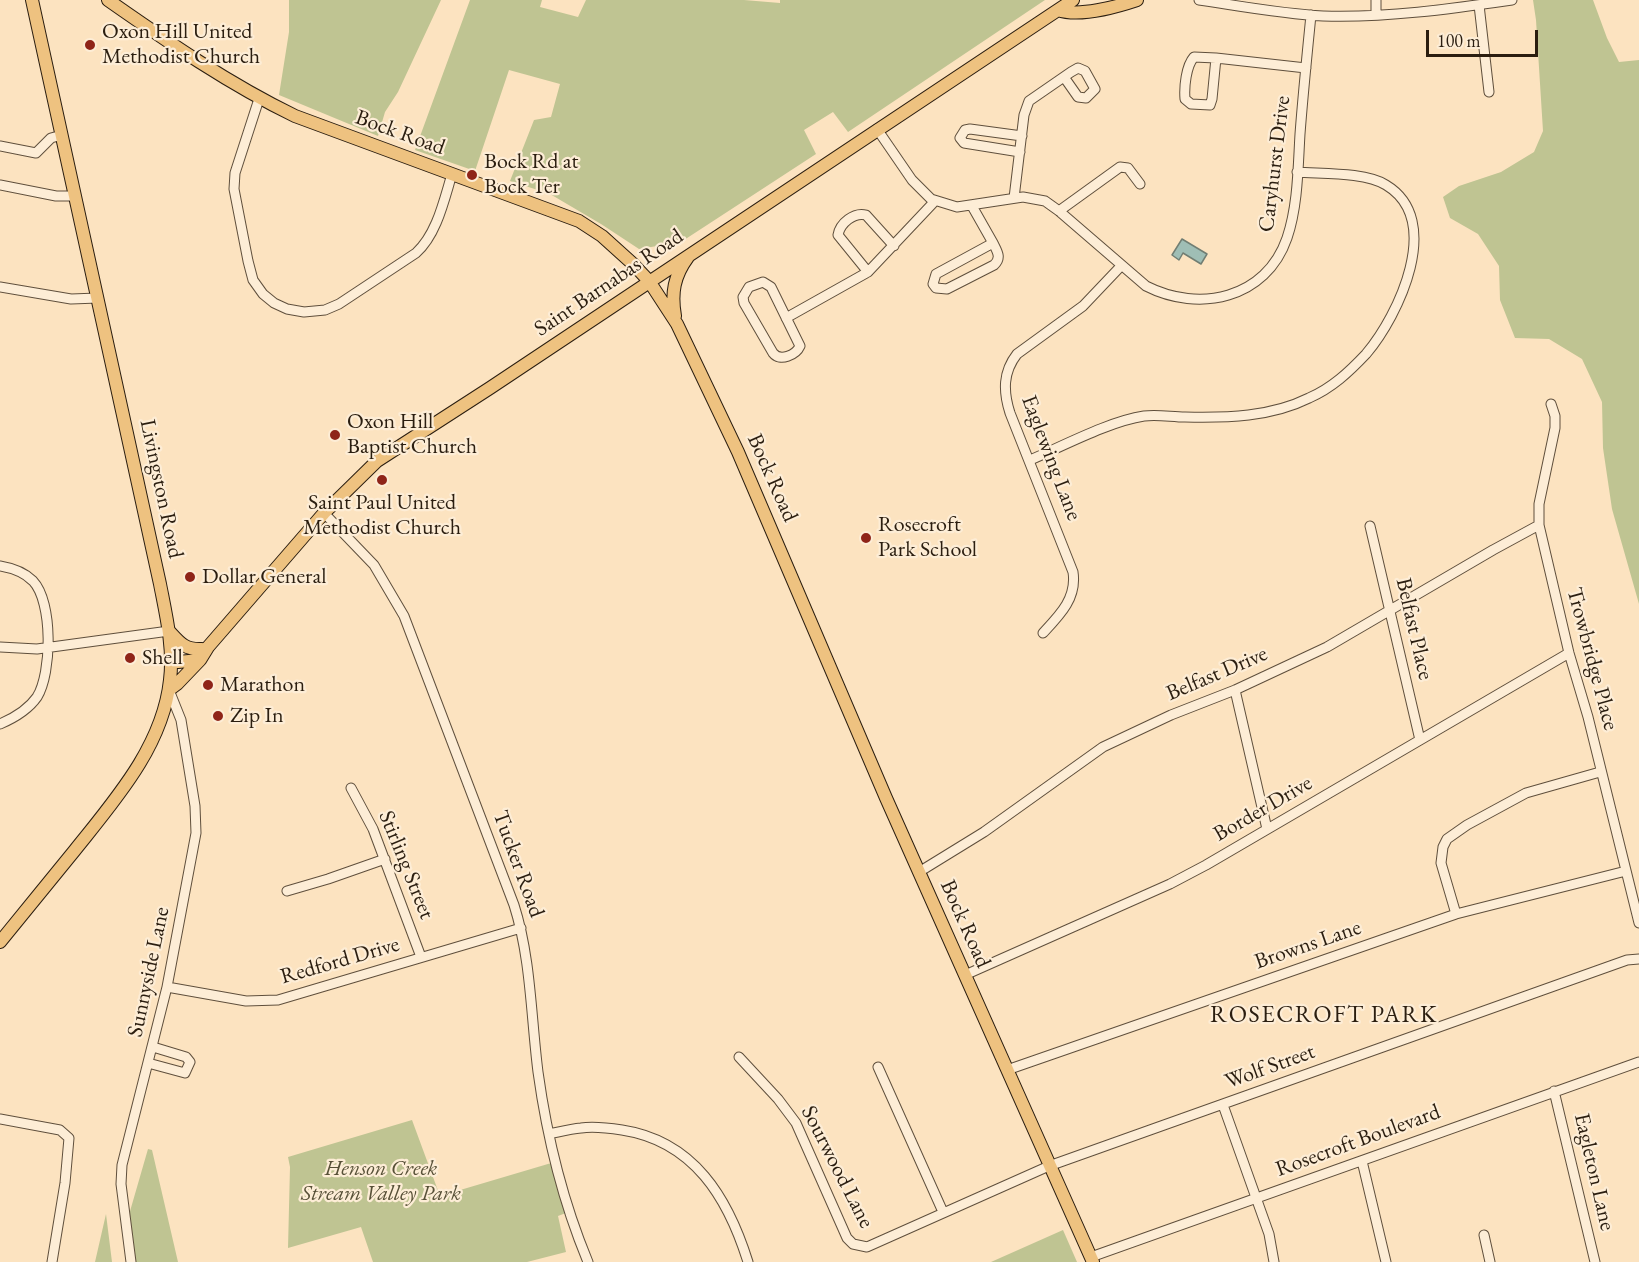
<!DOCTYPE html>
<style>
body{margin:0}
#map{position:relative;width:1639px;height:1262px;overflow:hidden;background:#fce3c0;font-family:"EB Garamond",serif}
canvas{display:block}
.scale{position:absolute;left:1426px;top:30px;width:112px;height:27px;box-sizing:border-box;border:3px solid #2b1e10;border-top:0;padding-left:8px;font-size:18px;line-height:21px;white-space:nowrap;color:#2b1e10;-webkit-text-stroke:4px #fdedd6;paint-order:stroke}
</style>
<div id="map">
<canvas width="1639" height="1262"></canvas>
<div class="scale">100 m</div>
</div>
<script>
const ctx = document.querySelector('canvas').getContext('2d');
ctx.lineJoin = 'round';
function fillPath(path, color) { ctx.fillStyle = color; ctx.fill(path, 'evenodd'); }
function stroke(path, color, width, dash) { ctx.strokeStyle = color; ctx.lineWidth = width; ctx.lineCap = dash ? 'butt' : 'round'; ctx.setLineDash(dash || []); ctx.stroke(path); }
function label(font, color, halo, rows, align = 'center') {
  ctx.font = font + ' "EB Garamond",serif'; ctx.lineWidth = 4.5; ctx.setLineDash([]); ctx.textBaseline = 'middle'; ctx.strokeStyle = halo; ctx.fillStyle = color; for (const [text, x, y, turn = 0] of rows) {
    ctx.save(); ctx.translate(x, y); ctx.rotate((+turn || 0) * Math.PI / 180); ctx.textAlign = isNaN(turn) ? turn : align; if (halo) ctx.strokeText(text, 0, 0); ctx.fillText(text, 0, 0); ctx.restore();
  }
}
fillPath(new Path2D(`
 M289,0H441L398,92L385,112L378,136L279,95L289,32Z
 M470,0H542L540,7L578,17L586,0H744L780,3V0H1045L848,132L833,112L804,130L816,154L681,242L639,249L601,224L550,194L510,181L534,120L551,117L560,84L509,70L475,171L415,150Z
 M1533,0H1593L1607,38L1619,62L1639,60V604L1612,509L1603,448L1602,402L1582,359L1549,339L1515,338L1500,300L1499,266L1478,234L1450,218L1443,197L1459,186L1501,172L1534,152L1543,131L1536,20Z
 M412,1120L440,1196L558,1161L571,1211L558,1216L566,1252L527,1262H373L361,1227L288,1248L290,1167L288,1157Z
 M148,1149L152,1150L178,1262H127L124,1232Z
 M106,1214L112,1262H95Z
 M1063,1230L1077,1262H991Z`), '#bfc492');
const water = new Path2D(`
 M1182,239L1207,254L1201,264L1183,253L1179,260L1172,255Z`);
fillPath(water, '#9fbeb5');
stroke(water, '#717e73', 1.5);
const minor = new Path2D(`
 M1199,0C1240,6 1282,14 1323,16C1386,18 1450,9 1512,0
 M1479,5L1489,92
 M1376,15V0
 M1194,57L1216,58L1212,99L1210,105L1191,104L1185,99C1184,87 1186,66 1194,57Z
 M1216,58L1306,68
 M259,99L235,173L234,189L248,261L253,280L263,294L274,303L287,309L304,312L325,310L339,304L416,253C437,234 444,200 452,174
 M877,129L912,180L931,199L957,207L1023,197L1045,201L1059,211L1146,286C1199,313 1266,299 1287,238C1298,206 1298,167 1300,134C1303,94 1307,55 1311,15
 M0,146L36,153L51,138L62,135
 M1020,152L964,143L960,138L965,130L970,129L1022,136
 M0,185L56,196H75
 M1014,198L1024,115L1029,101L1071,72L1078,68L1085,71L1095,89L1086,98L1078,97L1064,77
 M972,206L993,243
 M1059,211L1120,167L1128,168L1140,184
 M993,243C997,251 1002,258 994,265L947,289L936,288L933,284L936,274Z
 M868,272L838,235C840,223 854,212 866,215L894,246
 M763,282L771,287L800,346C796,355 780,362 773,353L744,303L743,297L749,287Z
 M0,287L71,299L98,298
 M786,318L868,272L935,201
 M1551,404L1555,416V428L1539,504V525L1569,653L1588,717L1639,923
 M1030,460C1063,446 1110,421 1144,416C1157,414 1172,417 1185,417C1227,418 1271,417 1309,398C1332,388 1349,372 1366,354C1399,315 1444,220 1386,185C1365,172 1322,174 1297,172
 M324,513L374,565L404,616L514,905C531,958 531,1017 538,1072C547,1137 563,1202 588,1262
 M1370,526L1420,740
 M0,566C12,568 24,572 33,581C53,602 52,673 37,697C28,710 14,718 0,724
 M1043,633C1060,615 1077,598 1073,572L1010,413C1003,391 1003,372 1017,354L1083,306L1121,266
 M0,647L37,649L169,631
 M1235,690L1267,829
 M351,788L373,829L421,957
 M919,872L984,832L1103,747L1171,715L1235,690L1327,647L1493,550L1539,525
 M287,891L328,879L385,859
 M1456,914L1441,863L1443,847L1447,839L1467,825L1526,793L1600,772
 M965,975L1170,884L1206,865L1569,653
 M167,987L246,1001L278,1000L521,928
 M739,1057L778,1099L796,1123L847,1238L853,1244L867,1247L1049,1166L1627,960L1639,959
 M148,1063L185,1073L190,1062L186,1057L153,1047
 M878,1067L943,1212
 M1007,1070L1456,914L1626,871
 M1554,1091L1595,1262
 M1223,1105L1269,1234L1274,1262
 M0,1119L60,1130L69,1138L65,1183L52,1262
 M549,1134C559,1132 570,1129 581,1128C594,1126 609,1128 622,1130C694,1141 728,1198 748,1262
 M1362,1161L1386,1262
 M1484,1235L1490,1262
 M1091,1257L1639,1062
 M131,1262L121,1184L122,1165L167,987L196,833L195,806L181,720L169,690`);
const major = new Path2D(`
 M108,0C168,42 229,84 295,116L579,221L602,236L633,264L649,281L677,324L738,452L886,798L1093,1262
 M1058,10C1079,17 1116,7 1137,0
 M675,316C671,293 674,276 688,257
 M169,631C180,643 185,650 202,649
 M170,658L178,662L200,660L208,647L324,513L377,461L490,388L1073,0
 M169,690L177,684L200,660
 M0,942C25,911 50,881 75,850C115,800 163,746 170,680C174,648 166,615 160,584L32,0`);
stroke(minor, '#5f4f3c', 11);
stroke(major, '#2b1e10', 14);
stroke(minor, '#fdedd6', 9);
stroke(major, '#eec280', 12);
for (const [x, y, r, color] of [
 [90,45,6,"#8f2418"],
 [472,175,6,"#8f2418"],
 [335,435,6,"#8f2418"],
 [382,480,6,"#8f2418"],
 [866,538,6,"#8f2418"],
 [190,577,6,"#8f2418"],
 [130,658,6,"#8f2418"],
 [208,685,6,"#8f2418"],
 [218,716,6,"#8f2418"]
]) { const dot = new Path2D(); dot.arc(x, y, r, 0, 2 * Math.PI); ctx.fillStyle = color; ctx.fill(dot); stroke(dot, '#fdedd6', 2); }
label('22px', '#2b1e10', '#fdedd6', [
 ["Oxon Hill United",102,32],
 ["Methodist Church",102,57],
 ["Bock Rd at",484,162],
 ["Bock Ter",484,187],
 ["Oxon Hill",347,422],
 ["Baptist Church",347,447],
 ["Saint Paul United",382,503,"center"],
 ["Methodist Church",382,528,"center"],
 ["Rosecroft",878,525],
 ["Park School",878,550],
 ["Dollar General",202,577],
 ["Shell",142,658],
 ["Marathon",220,685],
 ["Zip In",230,716]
], 'left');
label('22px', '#2b1e10', '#fdedd6', [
 ["Bock Road",400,133,20],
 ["Caryhurst Drive",1275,164,-83],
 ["Saint Barnabas Road",609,283,-34],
 ["Eaglewing Lane",1051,458,69],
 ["Bock Road",772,478,66],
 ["Livingston Road",161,489,78],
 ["Belfast Place",1414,629,77],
 ["Trowbridge Place",1592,659,75],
 ["Belfast Drive",1217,674,-23],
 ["Border Drive",1263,809,-30],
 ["Tucker Road",518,864,70],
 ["Stirling Street",406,865,68],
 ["Bock Road",965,924,66],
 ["Browns Lane",1308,945,-19],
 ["Redford Drive",340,961,-16],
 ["Sunnyside Lane",149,972,-78],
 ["Wolf Street",1270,1067,-20],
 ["Rosecroft Boulevard",1358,1141,-20],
 ["Sourwood Lane",837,1167,63],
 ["Eagleton Lane",1594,1172,77]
]);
label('italic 22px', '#575037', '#fdedd6', [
 ["Henson Creek",381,1169],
 ["Stream Valley Park",381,1194]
]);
ctx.letterSpacing = '1.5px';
label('24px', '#2b1e10', '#fdedd6', [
 ["ROSECROFT PARK",1324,1015]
]);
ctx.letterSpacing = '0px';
</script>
